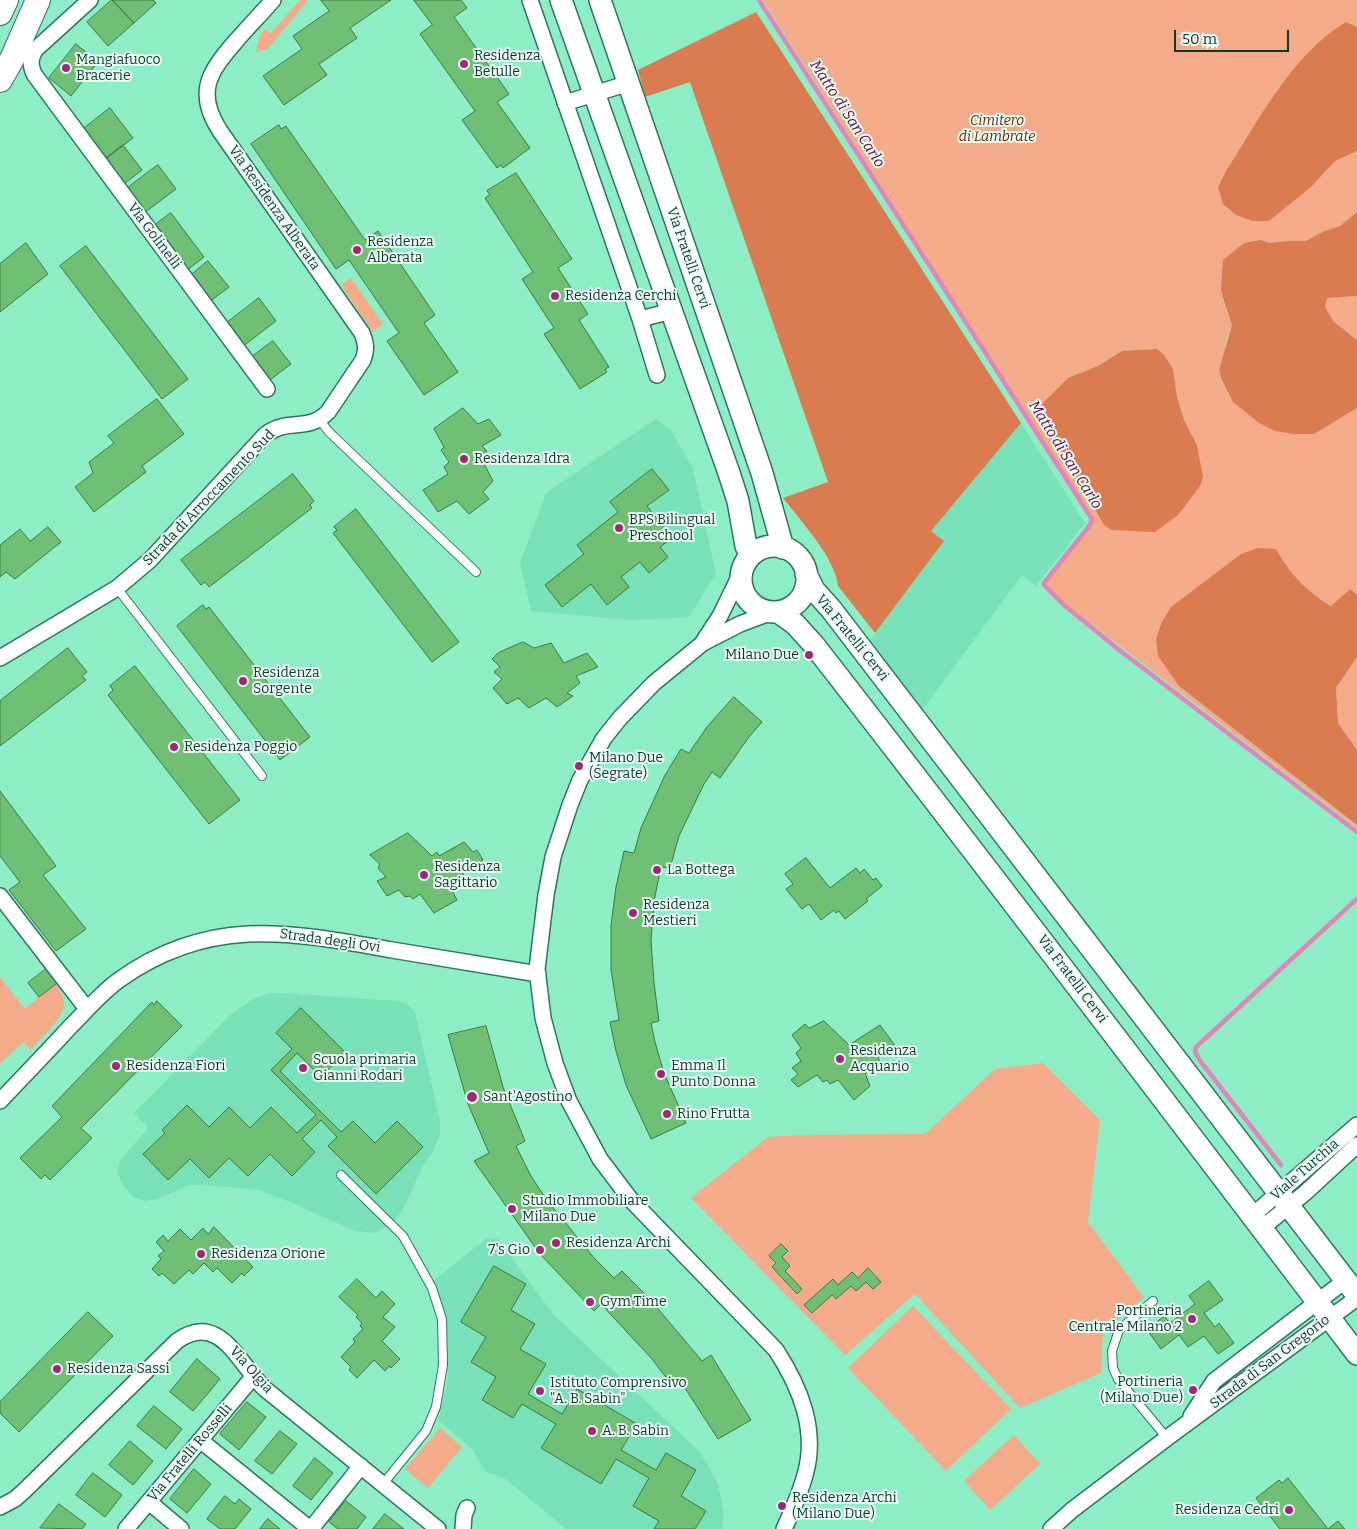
<!DOCTYPE html>
<style>
body{margin:0}
#map{position:relative;width:1357px;height:1529px;overflow:hidden;background:#8deec6;font-family:Bitter,serif}
canvas{display:block}
.scale{position:absolute;left:1174px;top:30px;width:115px;height:22px;box-sizing:border-box;border:2px solid #0e392a;border-top:0;padding-left:6px;font-size:15px;line-height:18px;white-space:nowrap;color:#0e392a;-webkit-text-stroke:4px #ebfdf5;paint-order:stroke}
</style>
<div id="map">
<canvas width="1357" height="1529"></canvas>
<div class="scale">50 m</div>
</div>
<script>
const ctx = document.querySelector('canvas').getContext('2d');
ctx.lineJoin = 'round';
function fillPath(path, color) { ctx.fillStyle = color; ctx.fill(path, 'evenodd'); }
function stroke(path, color, width, dash) { ctx.strokeStyle = color; ctx.lineWidth = width; ctx.lineCap = dash ? 'butt' : 'round'; ctx.setLineDash(dash || []); ctx.stroke(path); }
function label(font, color, halo, rows, align = 'center') {
  ctx.font = font + ' Bitter,serif'; ctx.lineWidth = 4; ctx.setLineDash([]); ctx.textBaseline = 'middle'; ctx.strokeStyle = halo; ctx.fillStyle = color; for (const [text, x, y, turn = 0] of rows) {
    ctx.save(); ctx.translate(x, y); ctx.rotate((+turn || 0) * Math.PI / 180); ctx.textAlign = isNaN(turn) ? turn : align; if (halo) ctx.strokeText(text, 0, 0); ctx.fillText(text, 0, 0); ctx.restore();
  }
}
fillPath(new Path2D(`
 M656,419L670,429L693,468L716,574L689,617L632,620L531,611L520,563L546,493Z
 M1021,423L1085,523L1036,586L1022,575L920,713L867,644L944,541L931,531Z
 M270,993H283L398,1001L408,1005L415,1012L440,1122V1134L433,1152L424,1164L402,1211L395,1220L376,1233L355,1231L290,1202L259,1190L207,1185H189L158,1199L145,1201L133,1197L122,1184L118,1174L119,1163L127,1152L148,1128L134,1113L229,1016L253,999Z
 M487,1238L498,1239L553,1314L700,1452L718,1484L724,1514L722,1529H566L507,1480L499,1476L486,1472L472,1449L438,1420L448,1380V1337L443,1307L433,1281Z`), '#78e1b7');
fillPath(new Path2D(`
 M300,0H308L268,49L256,52L260,35L265,29L271,33Z
 M763,0H1357V27L1346,22L1311,187L1335,161L1357,151V212L1340,226L1322,232L1306,241H1289L1269,243L1261,240L1221,291L1232,325L1225,344V353L1219,370L1221,378L1233,402L1314,434L1357,408V595L1349,589L1332,606C1308,593 1288,573 1276,549L1179,686L1357,825V828L1041,585L1093,520ZM1157,349L1173,369L1177,397L1184,420L1197,445L1203,477L1068,378L1098,366L1122,351Z
 M351,278L383,324L373,332L341,285Z
 M1357,296V340L1334,322L1325,307L1327,298Z
 M1357,657V750L1338,723L1336,688Z
 M0,977L25,1009L56,983C59,989 63,995 64,1002C65,1018 41,1038 30,1050L23,1042L0,1064Z
 M1043,1063L1100,1120L1088,1222L1144,1297L1103,1332L1101,1373L1020,1408L915,1294L845,1355L691,1198L768,1137L800,1135L925,1134L995,1069Z
 M913,1306L1011,1409L946,1471L848,1368Z
 M440,1428L462,1447L428,1488L405,1469Z
 M1014,1435L1040,1464L990,1510L964,1481Z`), '#f3ab8a');
fillPath(new Path2D(`
 M756,12L1021,423L931,531L944,541L875,633L838,586C836,559 800,520 783,498L828,482L690,82L645,97L638,70Z
 M1346,22L1357,27V151L1335,161L1311,187L1269,221H1252L1236,215L1223,204L1218,187L1226,171C1259,120 1293,53 1346,22Z
 M1357,212V296L1327,298L1325,307L1334,322L1357,340V408L1314,434H1294L1275,431L1259,423L1233,402L1221,378L1219,370L1232,325L1221,291L1223,260L1244,243L1261,240L1269,243L1289,241H1306L1322,232L1340,226Z
 M1157,349L1164,355L1173,369L1177,397L1184,420L1197,445L1203,477L1200,486L1178,515L1155,532L1112,530L1104,525L1041,414L1043,403L1068,378L1098,366L1122,351Z
 M1258,548L1276,549C1288,572 1308,593 1331,606L1350,589L1357,595V657L1336,688L1338,723L1357,750V825L1179,686L1158,656L1156,639L1162,622L1171,607L1241,554Z`), '#da7c4f');
stroke(new Path2D(`
 M759,0L1092,519L1090,525L1044,583L1045,586L1064,605L1118,649L1357,832
 M1281,1165L1201,1062L1195,1052L1196,1047L1357,899`), '#e285ba', 4.5);
const building = new Path2D(`
 M112,0L134,23L108,46L87,22Z
 M113,0H153L156,3L134,23Z
 M321,0H391L350,28L357,38L319,64L327,75L284,105L263,76L302,49L293,36L329,11Z
 M414,0H461L467,8L454,17L509,94L497,102L530,148L503,168L501,165L497,168L462,120L475,111L420,34L432,25Z
 M76,44L98,62L71,96L49,78Z
 M110,108L133,138L104,160L82,130Z
 M279,125L281,129L286,126L365,240L378,231L435,315L424,323L458,372L424,395L387,341L399,333L349,260L336,269L251,144Z
 M123,145L142,170L124,184L104,160Z
 M158,165L176,189L144,213L126,189Z
 M516,173L572,259L558,268L588,314L579,320L609,367L605,369L607,372L580,389L544,334L554,328L522,279L533,272L485,198L490,195L487,191Z
 M171,213L204,257L186,271L152,227Z
 M26,243L48,274L0,312V264Z
 M86,246L188,379L162,399L60,266Z
 M208,261L229,287L209,302L189,277Z
 M259,298L276,321L242,347L224,325Z
 M273,341L291,364L266,383L249,359Z
 M157,399L184,434L142,466L146,472L94,512L75,487L93,473L89,462L114,443L108,436Z
 M463,408L478,424L489,419L501,435L482,446L487,451L480,456L493,481L483,492L489,499L469,514L457,501L438,512L423,490L448,474L444,467L449,462L441,450L444,447L434,429Z
 M652,469L669,490L647,506L672,538L660,547L668,557L649,573L640,562L621,577L629,587L607,605L591,584L562,607L545,585L584,554L577,545L618,512L610,502Z
 M293,474L314,501L310,505L312,508L209,587L205,582L201,585L181,560Z
 M356,509L459,642L432,662L333,533L337,530L334,527Z
 M48,527L61,542L15,579L6,572L0,577V545L20,529L30,541Z
 M203,605L206,609L209,607L310,737L280,760L177,626Z
 M523,642L534,648L551,643L564,663L587,653L598,667L576,676L580,683L567,693L573,696L557,707L546,698L529,708L518,698L507,704L493,688L502,679L494,672L500,667L492,659L498,653Z
 M68,648L87,672L82,676L86,680L0,746V701Z
 M135,666L240,800L209,824L108,695L113,690L110,686Z
 M734,697L762,722L749,737L720,778L712,772L704,784L679,836L670,868L661,867L654,901L651,940L654,983L659,1021L651,1023L655,1042L664,1073L686,1123L651,1139L626,1085L616,1051L610,1022L619,1020L611,970V925L616,887L624,851L634,853L641,828L665,775L681,749L689,753L707,727Z
 M0,791L56,866L43,875L86,929L56,951L9,890L20,882L0,856Z
 M408,833L432,856L437,852L439,856L464,842L473,852L477,850L483,860L462,872L465,877L450,887L457,900L434,913L420,894L413,899L410,896L405,897L399,890L387,896L377,881L386,877L378,868L380,864L370,855Z
 M806,858L830,888L856,868L860,873L864,869L873,880L876,878L882,886L866,899L868,901L845,919L839,911L836,913L834,910L821,920L809,904L802,909L786,889L793,884L785,874Z
 M50,966L61,980L39,997L28,983Z
 M157,1001L182,1026L81,1128L92,1138L50,1180L45,1175L41,1179L20,1158L62,1117L52,1106L152,1002L154,1005Z
 M301,1008L345,1052L321,1077L297,1053L280,1071L341,1132L353,1121L375,1143L397,1121L423,1147L376,1194L328,1146L337,1137L321,1120L302,1139L315,1152L292,1176L270,1154L248,1176L229,1158L209,1178L190,1159L168,1180L143,1154L165,1133L162,1130L187,1105L209,1127L229,1107L250,1128L271,1107L297,1133L316,1115L271,1070L292,1049L276,1033Z
 M824,1021L849,1045L880,1025L896,1047L878,1057L880,1062L865,1073L870,1086L854,1100L838,1080L830,1084L827,1080L823,1082L817,1075L798,1087L791,1080L798,1074L792,1068L801,1061L796,1053L801,1048L792,1035L805,1024L809,1028Z
 M486,1026L503,1087L525,1141L516,1146L531,1176L546,1199L595,1259L614,1278L622,1271L648,1297L702,1361L711,1355L751,1420L718,1439L681,1382L674,1388L652,1359L601,1304L594,1311L540,1254L474,1161L489,1153L468,1104L448,1035Z
 M214,1227L253,1267L244,1276L242,1273L232,1283L217,1268L213,1272L204,1263L193,1274L189,1270L174,1284L162,1273L159,1276L152,1269L161,1259L158,1256L164,1251L156,1242L163,1235L168,1241L180,1229L191,1240L203,1228L208,1234Z
 M781,1244L788,1251L782,1257L790,1266L785,1271L802,1289L797,1294L772,1267L776,1263L769,1256Z
 M494,1266L526,1284L511,1310L535,1324L520,1349L546,1364L528,1394L562,1414L577,1389L637,1424L621,1450L656,1470L666,1453L696,1470L681,1496L706,1511L695,1529H654L659,1521L633,1506L649,1478L616,1459L601,1484L541,1448L556,1424L522,1404L513,1418L482,1400L496,1377L471,1362L486,1337L461,1322Z
 M868,1268L881,1282L873,1289L866,1282L856,1291L851,1286L836,1299L832,1295L812,1313L804,1305L833,1279L838,1285L852,1272L858,1278Z
 M357,1279L376,1298L382,1291L395,1304L383,1317L395,1327L382,1341L400,1359L391,1368L389,1366L385,1371L374,1360L357,1378L349,1370L351,1367L341,1357L355,1342L353,1339L363,1329L360,1326L362,1323L356,1317L358,1315L339,1297Z
 M1209,1281L1223,1300L1204,1313L1215,1327L1219,1323L1234,1343L1218,1354L1204,1336L1188,1347L1179,1335L1161,1349L1147,1330L1164,1316L1170,1323L1195,1304L1189,1296Z
 M88,1312L113,1336L19,1432L0,1413V1402Z
 M197,1359L220,1379L193,1411L170,1392Z
 M247,1402L266,1417L239,1450L220,1434Z
 M154,1406L182,1429L166,1449L137,1426Z
 M280,1431L297,1444L272,1474L255,1461Z
 M130,1441L153,1461L133,1485L109,1465Z
 M315,1458L333,1473L311,1500L293,1486Z
 M194,1469L211,1484L187,1513L170,1499Z
 M93,1473L122,1495L105,1517L76,1495Z
 M1288,1478L1328,1529L1338,1521L1345,1529H1280L1256,1498L1279,1480L1282,1483Z
 M225,1496L235,1504L239,1499L251,1509L235,1529H220L207,1519Z
 M346,1501L366,1517L357,1529H338L329,1522Z
 M59,1504L86,1524L82,1529L40,1528Z
 M385,1514L404,1529H373Z
 M268,1519L280,1529H260Z`);
fillPath(building, '#6fbf75');
stroke(building, '#3c7a41', 1);
const lane = new Path2D(`
 M319,419L329,432L476,572
 M117,588L262,776
 M341,1175L403,1236L432,1288L442,1319L443,1365L436,1407L426,1431L383,1484
 M1153,1301L1119,1330L1112,1351L1113,1368L1118,1379L1167,1438`);
const street = new Path2D(`
 M90,0L35,50C30,59 30,64 34,74L267,389
 M530,0L640,319L657,375
 M565,103L629,83
 M640,319L672,311
 M772,612L740,624L703,643L654,683L620,718L604,738L580,780L570,805L553,857L546,895L537,969L543,1018L555,1063L569,1101L600,1159L631,1200L776,1350C800,1387 818,1430 805,1475C800,1494 792,1511 784,1529
 M703,642L720,616L741,573
 M0,658L117,588L150,560L265,435C288,417 307,433 328,412L363,360C367,350 366,343 362,333L220,131C195,92 209,72 236,41C248,27 261,14 273,0
 M0,896L87,1009
 M0,1101C23,1077 47,1052 70,1027C86,1011 101,993 119,980C210,915 291,932 392,950C441,958 490,966 538,974
 M1253,1215L1357,1125
 M1262,1228L1305,1193L1357,1145
 M1191,1416L1214,1381L1346,1280
 M200,1440L310,1529
 M149,1502L181,1529
 M0,1507L15,1499L24,1491L177,1341C220,1310 239,1365 265,1389L438,1529
 M126,1529L253,1377
 M311,1529L361,1466
 M463,1529L464,1515L467,1508
 M1051,1529L1072,1510L1167,1438L1357,1298`);
const secondary = new Path2D(`
 M561,0L729,473L738,501L746,546L751,555
 M600,0L762,473L783,548
 M741 579a33 33 0 1 1 66 0a33 33 0 1 1-66 0Z
 M806,574L814,590L831,609L1357,1295
 M778,612L795,624L814,645C997,880 1177,1117 1357,1354`);
const primary = new Path2D(`
 M0,13L6,0
 M0,80L12,59L38,0`);
stroke(lane, '#2c775c', 10);
stroke(street, '#2c775c', 18);
stroke(secondary, '#2c775c', 24);
stroke(primary, '#2c775c', 26);
stroke(lane, '#fff', 8);
stroke(street, '#fff', 15);
stroke(secondary, '#fff', 21);
stroke(primary, '#fff', 24);
for (const [x, y, r, color] of [
 [464,64,5,"#a42678"],
 [66,68,5,"#a42678"],
 [357,250,5,"#a42678"],
 [555,296,5,"#a42678"],
 [464,459,5,"#a42678"],
 [619,528,5,"#a42678"],
 [809,655,5,"#a42678"],
 [243,681,5,"#a42678"],
 [174,747,5,"#a42678"],
 [579,766,5,"#a42678"],
 [657,870,5,"#a42678"],
 [424,875,5,"#a42678"],
 [633,913,5,"#a42678"],
 [840,1059,5,"#a42678"],
 [116,1066,5,"#a42678"],
 [303,1068,5,"#a42678"],
 [661,1074,5,"#a42678"],
 [472,1097,6,"#a42678"],
 [667,1114,5,"#a42678"],
 [512,1209,5,"#a42678"],
 [556,1243,5,"#a42678"],
 [540,1250,5,"#a42678"],
 [201,1254,5,"#a42678"],
 [590,1302,5,"#a42678"],
 [1192,1319,5,"#a42678"],
 [57,1369,5,"#a42678"],
 [1193,1390,5,"#a42678"],
 [540,1391,5,"#a42678"],
 [592,1431,5,"#a42678"],
 [782,1506,5,"#a42678"],
 [1289,1510,5,"#a42678"]
]) { const dot = new Path2D(); dot.arc(x, y, r, 0, 2 * Math.PI); ctx.fillStyle = color; ctx.fill(dot); stroke(dot, '#ebfdf5', 2); }
label('14px', '#0e392a', '#ebfdf5', [
 ["Residenza",474,56],
 ["Betulle",474,72],
 ["Mangiafuoco",76,60],
 ["Bracerie",76,76],
 ["Residenza",367,242],
 ["Alberata",367,258],
 ["Residenza Cerchi",565,296],
 ["Residenza Idra",474,459],
 ["BPS Bilingual",629,520],
 ["Preschool",629,536],
 ["Milano Due",799,655,"right"],
 ["Residenza",253,673],
 ["Sorgente",253,689],
 ["Residenza Poggio",184,747],
 ["Milano Due",589,758],
 ["(Segrate)",589,774],
 ["Residenza",434,867],
 ["Sagittario",434,883],
 ["La Bottega",667,870],
 ["Residenza",643,905],
 ["Mestieri",643,921],
 ["Residenza",850,1051],
 ["Acquario",850,1067],
 ["Scuola primaria",313,1060],
 ["Gianni Rodari",313,1076],
 ["Residenza Fiori",126,1066],
 ["Emma Il",671,1066],
 ["Punto Donna",671,1082],
 ["Sant'Agostino",483,1097],
 ["Rino Frutta",677,1114],
 ["Studio Immobiliare",522,1201],
 ["Milano Due",522,1217],
 ["Residenza Archi",566,1243],
 ["7's Gio",530,1250,"right"],
 ["Residenza Orione",211,1254],
 ["Gym Time",600,1302],
 ["Portineria",1182,1311,"right"],
 ["Centrale Milano 2",1182,1327,"right"],
 ["Residenza Sassi",67,1369],
 ["Portineria",1183,1382,"right"],
 ["(Milano Due)",1183,1398,"right"],
 ["Istituto Comprensivo",550,1383],
 ["\"A. B. Sabin\"",550,1399],
 ["A. B. Sabin",602,1431],
 ["Residenza Archi",792,1498],
 ["(Milano Due)",792,1514],
 ["Residenza Cedri",1279,1510,"right"]
], 'left');
label('italic 14px', '#672a07', '#ebfdf5', [
 ["Cimitero",997,121],
 ["di Lambrate",997,137]
]);
label('14px', '#0e392a', '#ebfdf5', [
 ["Via Residenza Alberata",274,208,55],
 ["Via Golinelli",154,236,53],
 ["Via Fratelli Cervi",688,258,71],
 ["Strada di Arroccamento Sud",209,498,-46],
 ["Via Fratelli Cervi",852,638,51],
 ["Strada degli Ovi",330,941,8],
 ["Via Fratelli Cervi",1072,979,53],
 ["Viale Turchia",1305,1170,-41],
 ["Strada di San Gregorio",1270,1362,-37],
 ["Via Olgia",251,1370,48],
 ["Via Fratelli Rosselli",190,1453,-50]
]);
label('italic 15px', '#5e0943', '#ebfdf5', [
 ["Matto di San Carlo",847,114,57],
 ["Matto di San Carlo",1065,455,58]
]);
</script>
